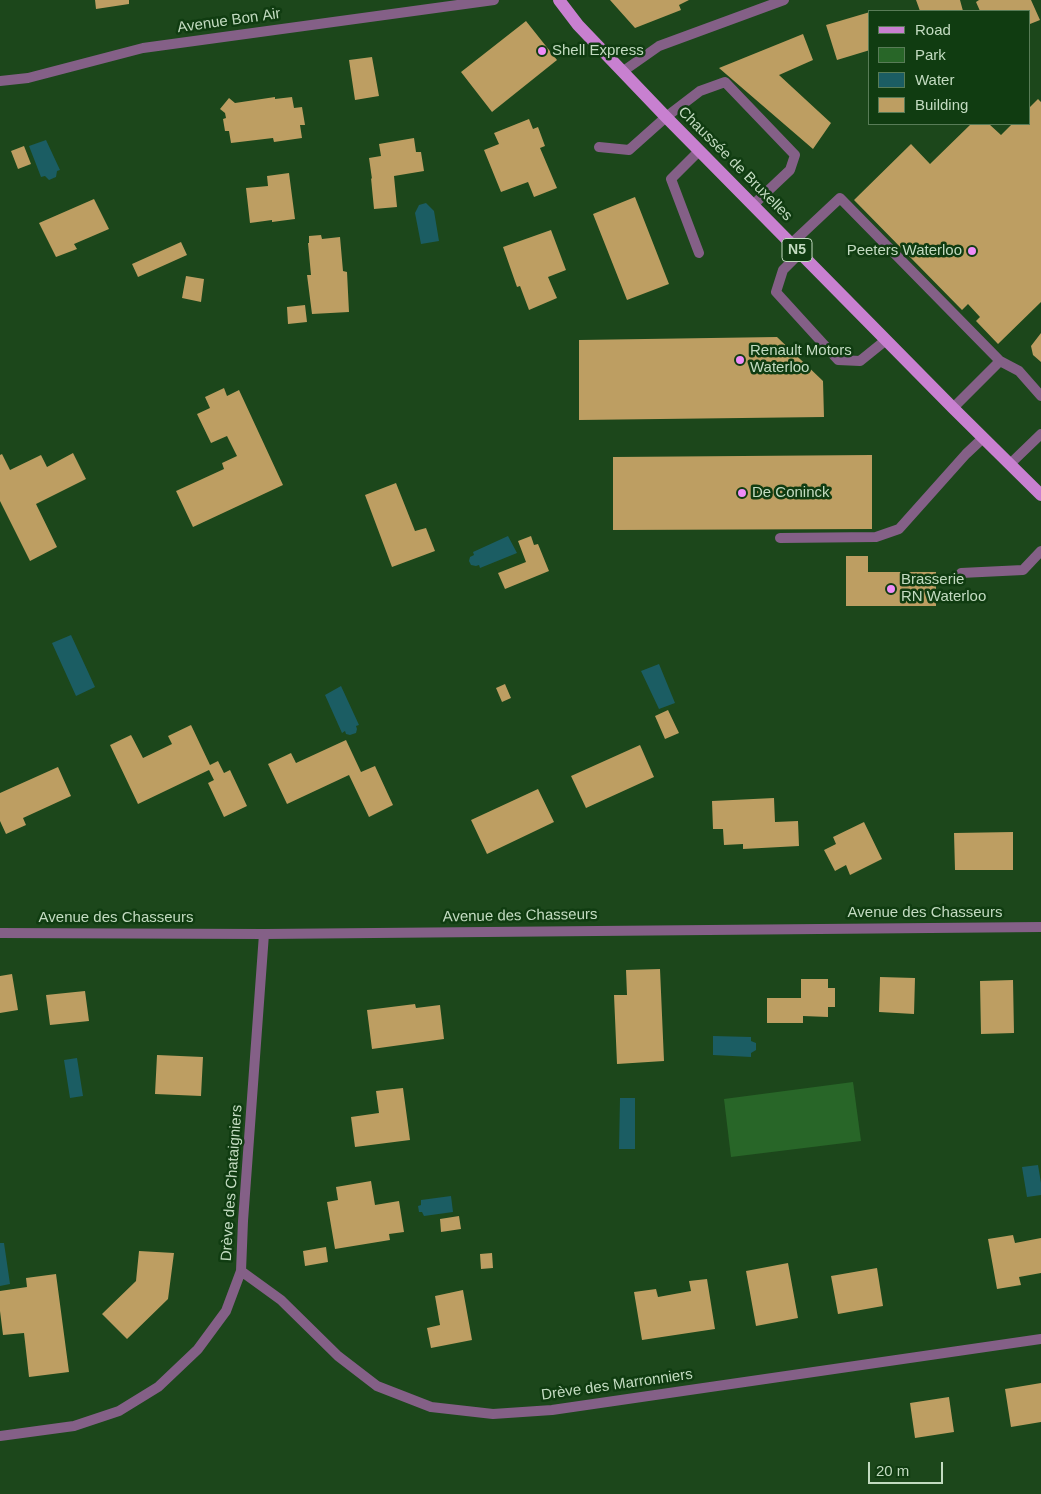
<!DOCTYPE html>
<meta charset="utf-8">
<style>
body{margin:0}
#map{position:relative;width:1041px;height:1494px;overflow:hidden;background:#1c471b;font-family:Arial,sans-serif}
canvas{display:block}
.legend{position:absolute;left:868px;top:10px;width:162px;height:115px;box-sizing:border-box;background:#103c11;border:1px solid #587c57;margin:0;padding:6px 9px;list-style:none;font-size:15px;color:#c3dbc1}
.legend li{display:flex;align-items:center;gap:10px;height:25px}
.legend b{width:25px;border:1px solid #587c57}
.scale{position:absolute;left:868px;top:1462px;width:75px;height:22px;box-sizing:border-box;border:2px solid #c3dbc1;border-top:0;padding-left:6px;font-size:15px;line-height:18px;white-space:nowrap;color:#c3dbc1;-webkit-text-stroke:4px #103c11;paint-order:stroke}
</style>
<div id="map">
<canvas width="1041" height="1494"></canvas>
<ul class="legend">
<li><b style="height:6px;background:#c880d0"></b>Road</li>
<li><b style="height:14px;background:#286628"></b>Park</li>
<li><b style="height:14px;background:#1b5d63"></b>Water</li>
<li><b style="height:14px;background:#bd9e62"></b>Building</li>
</ul>
<div class="scale">20 m</div>
</div>
<script>
const ctx = document.querySelector('canvas').getContext('2d');
ctx.lineJoin = 'round';
function fillPath(path, color) { ctx.fillStyle = color; ctx.fill(path, 'evenodd'); }
function stroke(path, color, width, dash) { ctx.strokeStyle = color; ctx.lineWidth = width; ctx.lineCap = dash ? 'butt' : 'round'; ctx.setLineDash(dash || []); ctx.stroke(path); }
function label(font, color, halo, rows, align = 'center') {
  ctx.font = font + ' Arial,sans-serif'; ctx.lineWidth = 5; ctx.setLineDash([]); ctx.textBaseline = 'middle'; ctx.strokeStyle = halo; ctx.fillStyle = color; for (const [text, x, y, turn = 0] of rows) {
    ctx.save(); ctx.translate(x, y); ctx.rotate((+turn || 0) * Math.PI / 180); ctx.textAlign = isNaN(turn) ? turn : align; if (halo) ctx.strokeText(text, 0, 0); ctx.fillText(text, 0, 0); ctx.restore();
  }
}
fillPath(new Path2D(`
 M853,1082L861,1141L731,1157L724,1099Z`), '#286628');
fillPath(new Path2D(`
 M46,140L60,170L57,171L56,177L49,180L45,176L41,177L29,146Z
 M426,203L434,211L439,241L421,244L415,213L419,205Z
 M508,536L517,553L480,568L479,565L476,566L471,565L469,561L470,557L474,555L473,552Z
 M71,635L95,687L76,696L52,643Z
 M659,664L675,703L659,709L641,671Z
 M341,686L359,725L356,726L357,729L356,733L350,735L346,734L345,731L342,733L325,695Z
 M713,1036L751,1037V1041L756,1043V1050L751,1053V1057L713,1055Z
 M77,1058L83,1096L70,1098L64,1060Z
 M620,1098H635V1149H619Z
 M1038,1165L1041,1183V1195L1027,1197L1022,1167Z
 M451,1196L453,1212L424,1216L422,1212H419L418,1206L421,1205V1200Z
 M0,1243H4L10,1284L0,1286Z`), '#1b5d63');
fillPath(new Path2D(`
 M95,0H129V4L96,9Z
 M610,0H689L679,5L681,10L635,28Z
 M916,0H960L963,11H920Z
 M979,0H1031L1040,20L1030,24V11H980L976,2Z
 M870,12V50L837,60L826,25Z
 M526,21L557,60L492,112L461,72Z
 M803,34L813,60L779,75L831,123L813,149L719,68Z
 M372,57L379,96L355,100L349,60Z
 M275,97V99L292,97L294,108L302,107L305,125H300L302,138L274,142L273,138L231,143L229,131H225L223,119L226,118L225,113L220,109L229,98L235,103Z
 M1038,99L1041,102V302L998,344L976,321L980,317L968,304L962,310L854,200L911,144L930,164L971,124H989L1001,135L1012,124H1030V107Z
 M529,119L533,129L538,127L545,146L540,148L557,188L534,197L528,182L501,192L484,150L499,144L494,133Z
 M414,138L416,152H421L424,171L394,176L397,207L374,209L371,178L372,179L369,158L381,156L379,144Z
 M24,146L31,164L18,169L11,151Z
 M289,173L295,219L272,222V220L250,223L246,188L268,186L267,176Z
 M635,197L669,284L627,300L593,214Z
 M94,199L109,229L74,244L77,249L56,257L39,223Z
 M551,230L566,270L548,277L557,298L529,310L520,286L517,287L503,247Z
 M321,235L322,239L340,237L343,271L347,272L349,312L312,314L307,275H311L308,243H309V236Z
 M181,242L187,255L138,277L132,264Z
 M186,276L204,279L201,302L182,298Z
 M305,305L307,322L288,324L287,307Z
 M1041,333V362L1033,355L1031,346Z
 M777,337L823,381L824,417L579,420V340Z
 M224,388L227,396L239,390L283,485L193,527L176,491L224,469L222,463L237,456L227,436L211,443L197,414L210,408L205,397Z
 M73,453L86,479L36,504L57,547L30,561L0,501V455L2,454L10,470L41,455L47,467Z
 M872,455V529L613,530V457Z
 M396,483L415,531L426,528L435,551L392,567L365,495Z
 M531,536L534,545L538,544L549,571L505,589L498,573L526,562L518,541Z
 M846,556H868V572H936V606H846Z
 M505,684L511,698L502,702L496,688Z
 M668,710L679,733L665,739L655,716Z
 M191,725L210,765L218,761L224,773L230,770L247,806L224,817L208,783L214,780L209,770L138,804L110,745L131,735L143,758L172,744L168,736Z
 M346,740L361,772L375,766L393,805L369,817L349,775L287,804L268,764L291,753L296,763Z
 M640,745L654,777L586,808L571,776Z
 M58,767L71,796L23,818L26,825L6,834L0,821V793Z
 M538,789L554,822L487,854L471,820Z
 M774,798L775,822L798,821L799,846L743,849V844L724,845L723,829H713L712,801Z
 M864,822L882,859L850,875L846,865L835,871L824,850L836,844L833,837Z
 M1013,832V870H955L954,833Z
 M660,969L664,1061L617,1064L614,995H627L626,970Z
 M12,974L18,1010L0,1013V976Z
 M880,977L915,978L914,1014L879,1012Z
 M801,979H828V988H835V1007H828V1017L803,1016V1023H767V998H801Z
 M1013,980L1014,1033L981,1034L980,981Z
 M85,991L89,1021L50,1025L46,995Z
 M415,1004L416,1008L440,1005L444,1039L372,1049L367,1010Z
 M157,1055L203,1057L201,1096L155,1094Z
 M403,1088L410,1140L355,1147L351,1117L379,1113L376,1091Z
 M371,1181L375,1205L399,1201L404,1232L389,1234L390,1240L335,1249L327,1202L338,1200L336,1187Z
 M459,1216L461,1229L441,1232L440,1219Z
 M1013,1235L1015,1243L1041,1238V1273L1019,1277L1021,1285L997,1289L988,1239Z
 M326,1247L328,1262L305,1266L303,1251Z
 M139,1251L174,1253L168,1299L127,1339L102,1314L136,1281Z
 M492,1253L493,1268L481,1269L480,1254Z
 M788,1263L798,1318L756,1326L746,1271Z
 M877,1268L883,1306L838,1314L831,1276Z
 M56,1274L69,1372L29,1377L24,1333L3,1335L0,1311V1291L27,1287L26,1278Z
 M707,1279L715,1329L642,1340L634,1292L656,1289L658,1297L691,1291L689,1281Z
 M463,1290L472,1340L431,1348L427,1328L440,1325L435,1296Z
 M1041,1383V1422L1011,1427L1005,1389Z
 M949,1397L954,1432L915,1438L910,1403Z`), '#bd9e62');
stroke(new Path2D(`
 M599,147L629,150L666,117L700,91L725,82L795,155L790,170L753,205
 M791,244L840,198L1000,361
 M699,253L671,179L699,151
 M800,253L783,270L776,292L838,360L860,361L886,340
 M953,408L1000,361L1019,371L1041,396
 M1010,464L1041,434
 M780,538L876,537L899,529L966,454L983,438
 M961,573L1023,570L1041,551`), '#846087', 10);
stroke(new Path2D(`
 M622,72L659,46L784,0
 M0,81L28,78L143,48L494,0
 M0,933L264,934L1041,927
 M241,1271L281,1300L338,1356L377,1386L431,1407L493,1414L552,1410L1041,1339
 M0,1436L74,1426L119,1411L158,1387L198,1349L226,1311L241,1271L243,1221L264,934`), '#846087', 10);
stroke(new Path2D(`
 M559,0L578,25L666,117L953,408L1041,495`), '#c880d0', 12);
for (const [x, y, r, color] of [
 [542,51,5,"#ee8cf8"],
 [972,251,5,"#ee8cf8"],
 [740,360,5,"#ee8cf8"],
 [742,493,5,"#ee8cf8"],
 [891,589,5,"#ee8cf8"]
]) { const dot = new Path2D(); dot.arc(x, y, r, 0, 2 * Math.PI); ctx.fillStyle = color; ctx.fill(dot); stroke(dot, '#103c11', 2); }
for (const [x, y, w] of [
 [797,250,30]
]) { const box = new Path2D(); box.roundRect(x - w / 2, y - 11.5, w, 23, 4); ctx.fillStyle = '#103c11'; ctx.fill(box); stroke(box, '#c3dbc1', 1); }
label('bold 14px', '#c3dbc1', null, [
 ["N5",797,250]
]);
label('15px', '#c3dbc1', '#103c11', [
 ["Avenue Bon Air",229,21,-8],
 ["Chaussée de Bruxelles",735,164,45],
 ["Avenue des Chasseurs",925,913],
 ["Avenue des Chasseurs",520,916,-1],
 ["Avenue des Chasseurs",116,918],
 ["Drève des Chataigniers",232,1183,-86],
 ["Drève des Marronniers",617,1385,-8]
]);
label('15px', '#c3dbc1', '#103c11', [
 ["Shell Express",552,51],
 ["Peeters Waterloo",962,251,"right"],
 ["Renault Motors",750,351],
 ["Waterloo",750,368],
 ["De Coninck",752,493],
 ["Brasserie",901,580],
 ["RN Waterloo",901,597]
], 'left');
</script>
